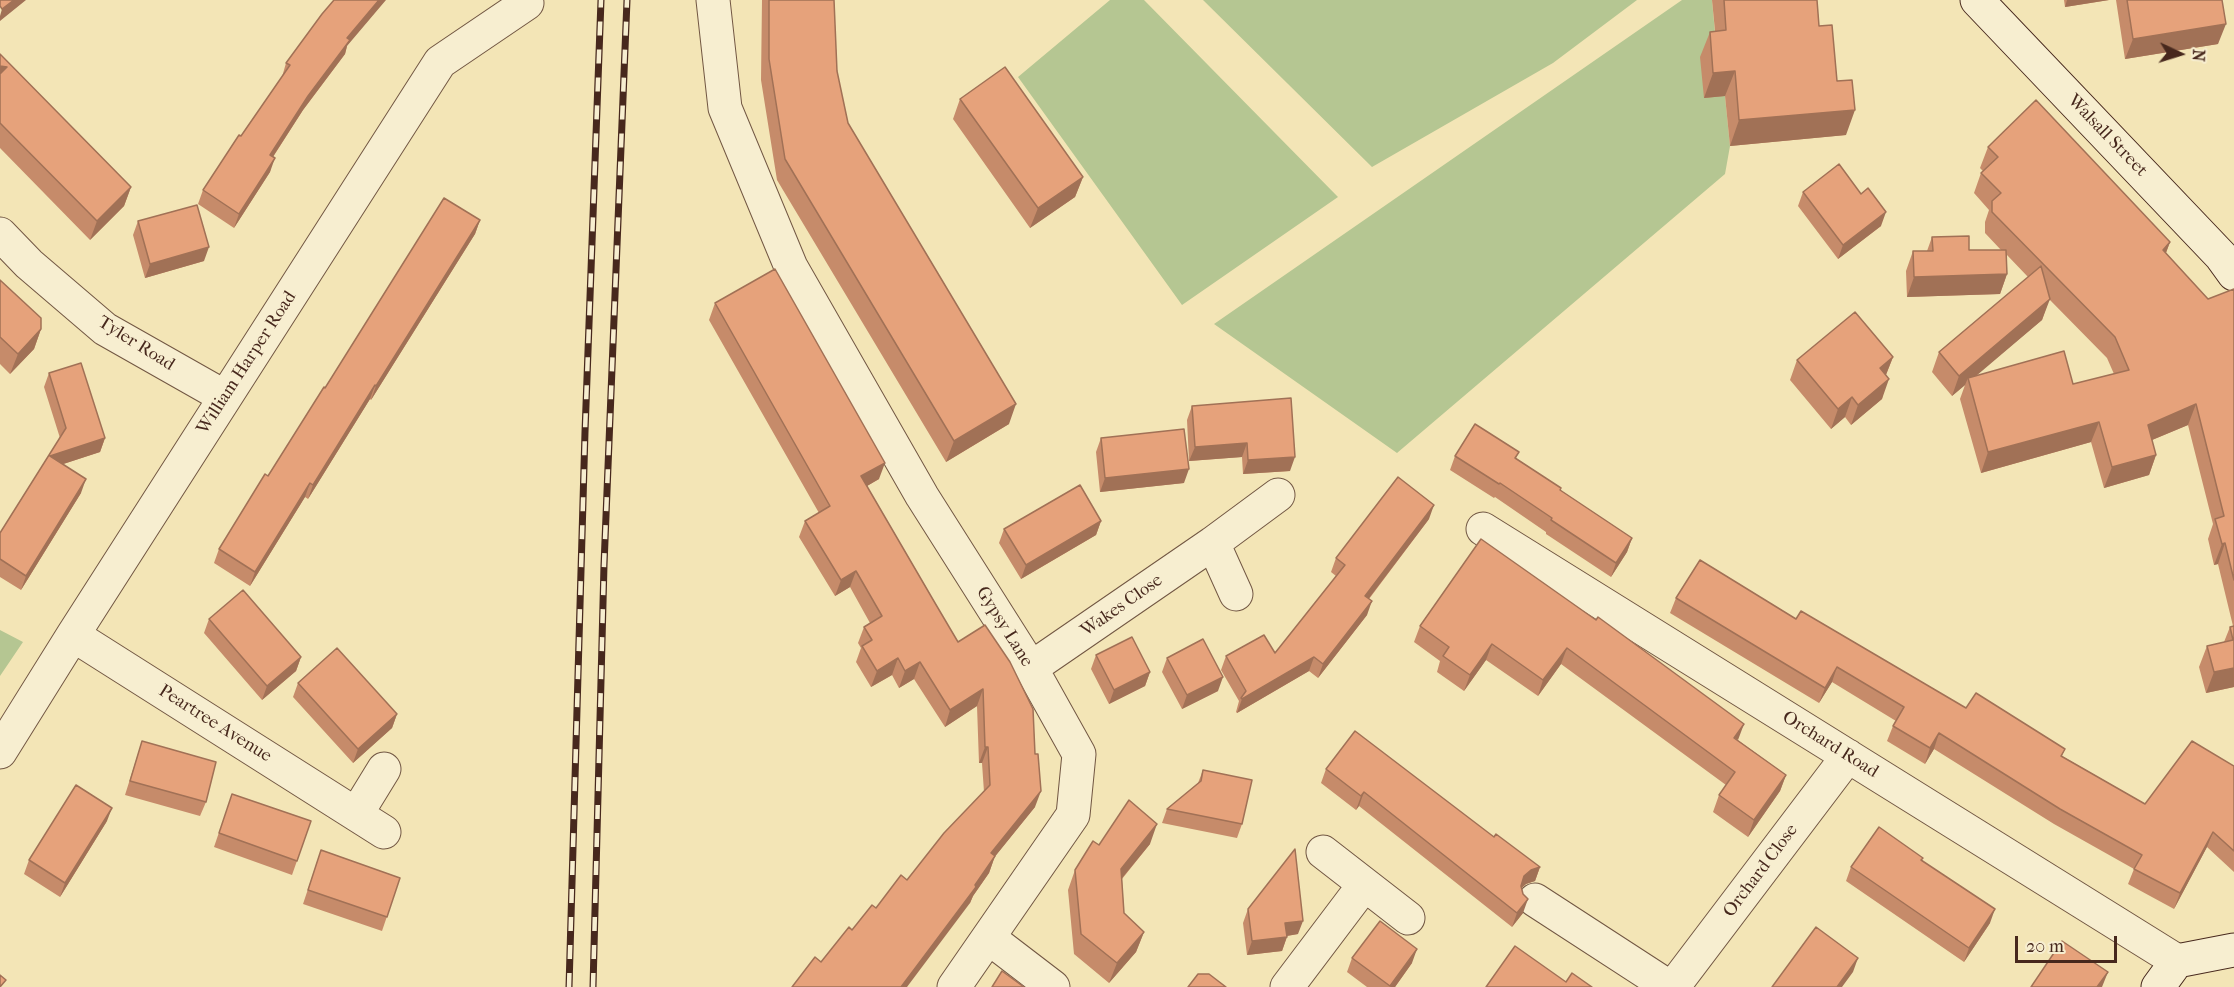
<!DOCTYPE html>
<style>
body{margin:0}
#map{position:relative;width:2234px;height:987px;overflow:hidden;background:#f3e5b6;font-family:"IM FELL French Canon",serif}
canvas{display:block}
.north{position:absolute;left:2150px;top:24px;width:60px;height:60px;-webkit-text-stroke:4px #f7eed0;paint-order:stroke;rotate:94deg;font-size:16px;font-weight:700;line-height:24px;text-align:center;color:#47281d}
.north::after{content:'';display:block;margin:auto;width:21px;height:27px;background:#47281d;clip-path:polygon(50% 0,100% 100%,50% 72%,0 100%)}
.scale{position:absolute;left:2015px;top:936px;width:102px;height:27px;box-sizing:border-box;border:3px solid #47281d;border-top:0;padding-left:8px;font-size:18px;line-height:21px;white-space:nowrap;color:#47281d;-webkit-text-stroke:4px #f7eed0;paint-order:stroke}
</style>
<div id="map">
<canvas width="2234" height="987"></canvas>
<div class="north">N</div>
<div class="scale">20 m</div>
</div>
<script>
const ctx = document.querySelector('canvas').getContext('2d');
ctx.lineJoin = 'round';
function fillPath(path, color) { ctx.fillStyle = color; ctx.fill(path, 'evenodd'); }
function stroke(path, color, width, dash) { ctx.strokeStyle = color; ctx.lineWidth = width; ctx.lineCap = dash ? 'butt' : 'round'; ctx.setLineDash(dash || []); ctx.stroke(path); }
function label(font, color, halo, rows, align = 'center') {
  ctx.font = font + ' "IM FELL French Canon",serif'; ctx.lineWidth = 5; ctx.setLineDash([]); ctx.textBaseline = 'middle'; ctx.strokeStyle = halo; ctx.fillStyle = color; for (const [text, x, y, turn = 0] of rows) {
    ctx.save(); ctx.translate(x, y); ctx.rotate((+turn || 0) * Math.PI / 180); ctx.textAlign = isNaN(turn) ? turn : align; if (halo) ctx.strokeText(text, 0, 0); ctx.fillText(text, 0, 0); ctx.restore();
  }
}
fillPath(new Path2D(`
 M1110,0H1144L1338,197L1182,305L1018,77Z
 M1203,0H1637L1553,63L1372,167Z
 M1682,0H1712L1717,55L1725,96L1730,146L1725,174L1397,453L1214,324Z
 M0,630L23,642L0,676Z`), '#b5c692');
const street = new Path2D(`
 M713,0L725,108L791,267L922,496L1031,668L1079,754L1073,815L954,987
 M0,234L29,264L105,329L225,397
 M1483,529L2177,961
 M1213,543L1236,594
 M73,635L384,832
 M1031,668L1213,543L1278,495
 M0,752L73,635L440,62L527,3
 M357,813L384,769
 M1323,852L1408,918
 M1535,900L1669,987
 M989,938L1053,987
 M1287,987L1364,885
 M1673,987L1848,756`);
const secondary = new Path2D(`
 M1977,0L2221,256L2234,274
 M2158,987L2177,961L2234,950`);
stroke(street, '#725743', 35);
stroke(secondary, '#47281d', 35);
stroke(street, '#f7eed0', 33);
stroke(secondary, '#f7eed0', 33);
const rail = new Path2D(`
 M569,987L585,432L601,0
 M593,987L604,565L627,0`);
stroke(rail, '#47281d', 7);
stroke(rail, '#f7eed0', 4.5, [14]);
fillPath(new Path2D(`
 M762,0H834L837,71L848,123L1009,424L946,462L777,180L761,80Z
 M1712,0H1817L1819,26L1837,81L1846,135L1730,146L1725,96L1704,98L1700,57L1710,32L1715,31Z
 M2064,0H2109L2065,7Z
 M2116,0H2222L2218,44L2125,59Z
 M347,46L345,54L303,110L273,157L270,172L234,228L198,204L203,190L282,77L286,63Z
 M0,54L131,187L124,206L90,240L0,148Z
 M960,99L1083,177L1075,197L1030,228L953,119Z
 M1988,147L2170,242L2166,253L2208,299L2234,289V687L2206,693L2199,667L2207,646L2224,642L2230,627L2233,626L2218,564L2214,565L2208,539L2213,524L2188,425L2152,440L2156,455L2149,475L2104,488L2091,442L1981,473L1960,399L1965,385L1952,396L1932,372L1939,352L2028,277L2007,255V274L2000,294L1907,297L1906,271L1913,251H1927L1932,237L1969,250H2001L1985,233V222L1989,210L1974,193L1981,173L1983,171L1980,168ZM2049,299L2107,358L2114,374L2073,384L1976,375L2042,320Z
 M1803,192L1861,194L1881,226L1838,259L1798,206Z
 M480,220L475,234L371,400L370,399L308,499L305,497L250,586L214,563L219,549L268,476L325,388Z
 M138,221L204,261L145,278L133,235Z
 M0,280L41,329L34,349L10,374L0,364Z
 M715,303L879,479L867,486L958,642L985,625L1035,807L995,856L989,873L973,896L970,903L821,962L852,930L907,880L984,792L982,763H979L977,706L945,727L914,679L899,688L892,675L871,687L856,662L861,648L858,643L864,627L870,623L850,587L835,596L799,537L805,521L819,513L709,320Z
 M1893,357L1886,375L1882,399L1851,425L1845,417L1831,429L1790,380L1797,360Z
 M49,373L105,438L100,452L63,464L81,493L21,590L0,577V533L60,438L44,387Z
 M1192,406L1290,471L1243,474L1242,457L1189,461L1187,420Z
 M1101,438L1184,483L1100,492L1096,452Z
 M1519,452L1516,458L1560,490L1632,538L1627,552L1611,577L1546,534V532L1495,497L1494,498L1450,470L1455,456Z
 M1429,519L1369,599L1367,615L1318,678L1309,671L1237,713L1236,712L1239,701L1221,670L1226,656L1275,653L1336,576L1331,572L1336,558Z
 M1101,521L1096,535L1021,579L999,543L1004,529Z
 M1481,539L1738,740L1786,775L1780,791L1748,837L1713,812L1719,795L1726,785L1561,664L1538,696L1486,660L1464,691L1437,672L1440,661L1414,642L1420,626Z
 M1676,598L1796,619L1966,708L2065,749L2062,756L2145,804L2234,766V872L2207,847L2174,909L2128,884L2134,869L2054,824L1934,749L1925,764L1887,741L1893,726L1896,721L1832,682L1819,703L1670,613Z
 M209,619L301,657L296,671L262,700L204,633Z
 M1096,655L1150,672L1145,686L1109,704L1091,669Z
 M1167,658L1218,691L1182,709L1162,672Z
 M298,683L397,714L392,728L353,763L293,697Z
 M142,741L206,802L200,816L125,795Z
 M1326,769L1494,837L1540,867L1535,881L1526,884L1522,888L1523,913L1512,927L1359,806L1356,810L1321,783Z
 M1203,770L1242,824L1237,838L1162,823L1167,809L1198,783Z
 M232,794L311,821L292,875L214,847Z
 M107,821L60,897L24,874L29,860Z
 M1150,844L1122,879L1124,913L1144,932L1136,952L1109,983L1074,954L1068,890L1075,870L1099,845Z
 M321,850L400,878L382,931L303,904Z
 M1923,858L1922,860L1990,923L1964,962L1846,881L1851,867Z
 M1248,909L1298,934L1287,936L1282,951L1247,955L1243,923Z
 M1352,958L1412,963L1395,987H1367L1347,972Z`), '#c68b6a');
fillPath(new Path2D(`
 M14,0H26L0,21V16L2,9Z
 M379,0H386L347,46L345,54L303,110L265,169L270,155L308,96L347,38Z
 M2067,0H2109L2065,7Z
 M2226,24L2218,44L2125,59L2133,39Z
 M0,66L7,67L0,86Z
 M1735,71L1725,96L1704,98L1713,73Z
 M1855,110L1846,135L1730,146L1739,120Z
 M275,158L270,172L234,228L239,214Z
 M1083,177L1075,197L1030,228L1038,208Z
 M131,187L124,206L90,240L97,221Z
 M1886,212L1881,226L1838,259L1843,245Z
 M480,220L475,234L371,400L376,386Z
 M2170,242L2162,263L2163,250Z
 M209,247L204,261L145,278L150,264Z
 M2007,274L2000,294L1907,297L1914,277Z
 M2050,299L2042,320L1969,382L1968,378L1965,385L1952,396L1959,376Z
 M41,329L34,349L10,374L18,354Z
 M1893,357L1885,377L1880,368Z
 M1889,379L1882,399L1851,425L1858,405Z
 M375,385L370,399L308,499L313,485Z
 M1852,397L1845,417L1831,429L1838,409Z
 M1016,404L1009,424L946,462L954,441Z
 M2196,404L2188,425L2140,445L2148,425Z
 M2099,422L2091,442L1981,473L1988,452Z
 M105,438L100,452L45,470L50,456Z
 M1247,443L1242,457L1189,461L1195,447Z
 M2156,455L2149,475L2104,488L2112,467Z
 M1295,457L1290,471L1243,474L1248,460Z
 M885,463L879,479L855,493L861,476Z
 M1189,469L1184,483L1100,492L1105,478Z
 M86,479L81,493L21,590L26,576Z
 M310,483L305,497L250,586L255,572Z
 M1434,505L1429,519L1360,610L1365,596Z
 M1101,521L1096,535L1021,579L1026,565Z
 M1632,538L1627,552L1611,577L1616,563Z
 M2225,543L2218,564L2214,565L2222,544Z
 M856,571L850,587L835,596L841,580Z
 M1372,601L1367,615L1318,678L1323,664Z
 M1492,644L1486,660L1464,691L1470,675Z
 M1567,648L1561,664L1538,696L1543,680Z
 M301,657L296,671L262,700L267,686Z
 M1314,657L1309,671L1237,713L1242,699Z
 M898,658L892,675L871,687L877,671Z
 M920,662L914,679L899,688L905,671Z
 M1837,667L1832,682L1819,703L1825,688Z
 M2234,668V687L2206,693L2214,672Z
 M1150,672L1145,686L1109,704L1114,690Z
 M1223,677L1218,691L1182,709L1187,695Z
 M983,689L977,706L945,727L950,710Z
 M397,714L392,728L353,763L358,749Z
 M1744,724L1738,740L1734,738Z
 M1939,733L1934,749L1925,764L1930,748Z
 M985,747H988L982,763H979Z
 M1786,775L1780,791L1748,837L1754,820Z
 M1041,791L1035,807L985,869L991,853Z
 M1364,792L1359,806L1356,810L1361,796Z
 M112,808L107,821L60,897L65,883Z
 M1157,824L1150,844L1113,889L1121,869Z
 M2213,832L2207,847L2174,909L2180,893Z
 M995,856L989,873L973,896L970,903L907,987H901Z
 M1540,867L1535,881L1526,884L1519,890L1524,876L1531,870Z
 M1528,899L1523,913L1512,927L1517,913Z
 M1995,909L1990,923L1964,962L1969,948Z
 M1303,921L1298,934L1280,937L1285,923Z
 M1144,932L1136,952L1109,983L1117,963Z
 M1287,937L1282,951L1247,955L1252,941Z
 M1417,949L1412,963L1395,987H1390Z
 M1858,958L1853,972L1842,987H1837Z
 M2108,972L2102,987H2097Z`), '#a17156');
const building = new Path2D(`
 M0,0H14L2,9L0,6Z
 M334,0H379L347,38L350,40L308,96L270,155L275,158L239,214L203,190L239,135L241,136L290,65L286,63L322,14Z
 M769,0H834L837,71L848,123L1016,404L954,441L785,159L769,59Z
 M1724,0H1817L1819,26L1832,25L1837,81L1852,80L1855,110L1739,120L1735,71L1713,73L1710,32L1726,30Z
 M2127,0H2222L2226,24L2133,39Z
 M0,54L131,187L97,221L0,123V74L7,67L0,66Z
 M1005,67L1083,177L1038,208L960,99Z
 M2036,100L2170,242L2163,250L2208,299L2234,289V580L2225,543L2222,544L2215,519L2224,516L2196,404L2148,425L2156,455L2112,467L2099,422L1988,452L1968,378L2064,351L2073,384L2129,370L2115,337L1992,212V201L2001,193L1981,173L1998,157L1988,147Z
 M1839,164L1861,194L1868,188L1886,212L1843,245L1803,192Z
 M444,198L480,220L376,386L375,385L313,485L310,483L255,572L219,549L265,474L268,476L324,387L325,388Z
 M197,205L209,247L150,264L138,221Z
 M1969,236V250H2006L2007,274L1914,277L1913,251H1933L1932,237Z
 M2041,266L2050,299L1959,376L1939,352Z
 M775,269L885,463L861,476L935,603L958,642L985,625L1010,662L1033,709L1035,754H1038L1041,791L991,853L995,856L975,885L976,887L901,987H792L815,957L821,962L849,927L852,930L872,905L876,908L901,875L907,880L944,833L990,785L988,747H985L983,689L950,710L920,662L905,671L898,658L877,671L862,646L872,640L864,627L882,616L856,571L841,580L805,521L830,506L715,303Z
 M0,280L41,318V329L18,354L0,337Z
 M1855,312L1893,357L1880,368L1889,379L1858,405L1852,397L1838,409L1797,360Z
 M81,363L105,438L50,456L86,479L26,576L0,559V533L66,428L49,373Z
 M1291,398L1295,457L1248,460L1247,443L1195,447L1192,406Z
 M1475,424L1519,452L1515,458L1561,488L1560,490L1632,538L1616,563L1551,520L1552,518L1500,483L1499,484L1455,456Z
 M1184,429L1189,469L1105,478L1101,438Z
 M1398,477L1434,505L1365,596L1372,601L1323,664L1314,657L1242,699L1241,698L1246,691L1226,656L1264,635L1275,653L1345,565L1336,558Z
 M1080,485L1101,521L1026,565L1004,529Z
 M1481,539L1596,620L1598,617L1744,724L1734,738L1786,775L1754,820L1719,795L1735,772L1567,648L1543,680L1492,644L1470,675L1443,656L1449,647L1420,626Z
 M1700,560L1796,619L1801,611L1966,708L1976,693L2065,749L2061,756L2145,804L2192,741L2234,766V851L2213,832L2180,893L2134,869L2142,855L2060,809L1939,733L1930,748L1893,726L1904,707L1837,667L1825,688L1676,598Z
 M243,590L301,657L267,686L209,619Z
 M2234,626V668L2214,672L2207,646L2233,640L2230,627Z
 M1132,637L1150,672L1114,690L1096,655Z
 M1203,639L1223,677L1187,695L1167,658Z
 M337,648L397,714L358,749L298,683Z
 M1355,731L1494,837L1496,834L1540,867L1531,870L1524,876L1521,886L1523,894L1528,899L1517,913L1364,792L1361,796L1326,769Z
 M142,741L216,762L206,802L130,781Z
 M1203,770L1252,780L1242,824L1167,809L1201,781Z
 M76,785L112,808L65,883L29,860Z
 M232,794L311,821L297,861L219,833Z
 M1129,800L1157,824L1121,869L1124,913L1144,932L1117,963L1081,934L1075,870L1093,841L1099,845Z
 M1879,827L1923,858L1921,860L1995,909L1969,948L1851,867Z
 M1295,849L1303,921L1285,923L1287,937L1252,941L1248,909Z
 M321,850L400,878L387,917L308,890Z
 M1380,921L1417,949L1390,986L1352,958Z
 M1816,927L1858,958L1837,987H1772Z
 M2062,941L2108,972L2097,987H2031Z
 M1515,946L1566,982L1572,973L1592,987H1486Z
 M1002,971L1024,987H992Z
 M1198,974H1209L1226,987H1188Z
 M0,975L6,980L0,987Z`);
fillPath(building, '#e6a27b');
stroke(building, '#a17156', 1.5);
label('18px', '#47281d', '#f7eed0', [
 ["Walsall Street",2107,136,46],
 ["Tyler Road",136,344,32],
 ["William Harper Road",247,363,-57],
 ["Wakes Close",1122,606,-35],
 ["Gypsy Lane",1004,627,58],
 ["Peartree Avenue",215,724,32],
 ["Orchard Road",1830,745,32],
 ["Orchard Close",1761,871,-53]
]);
</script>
